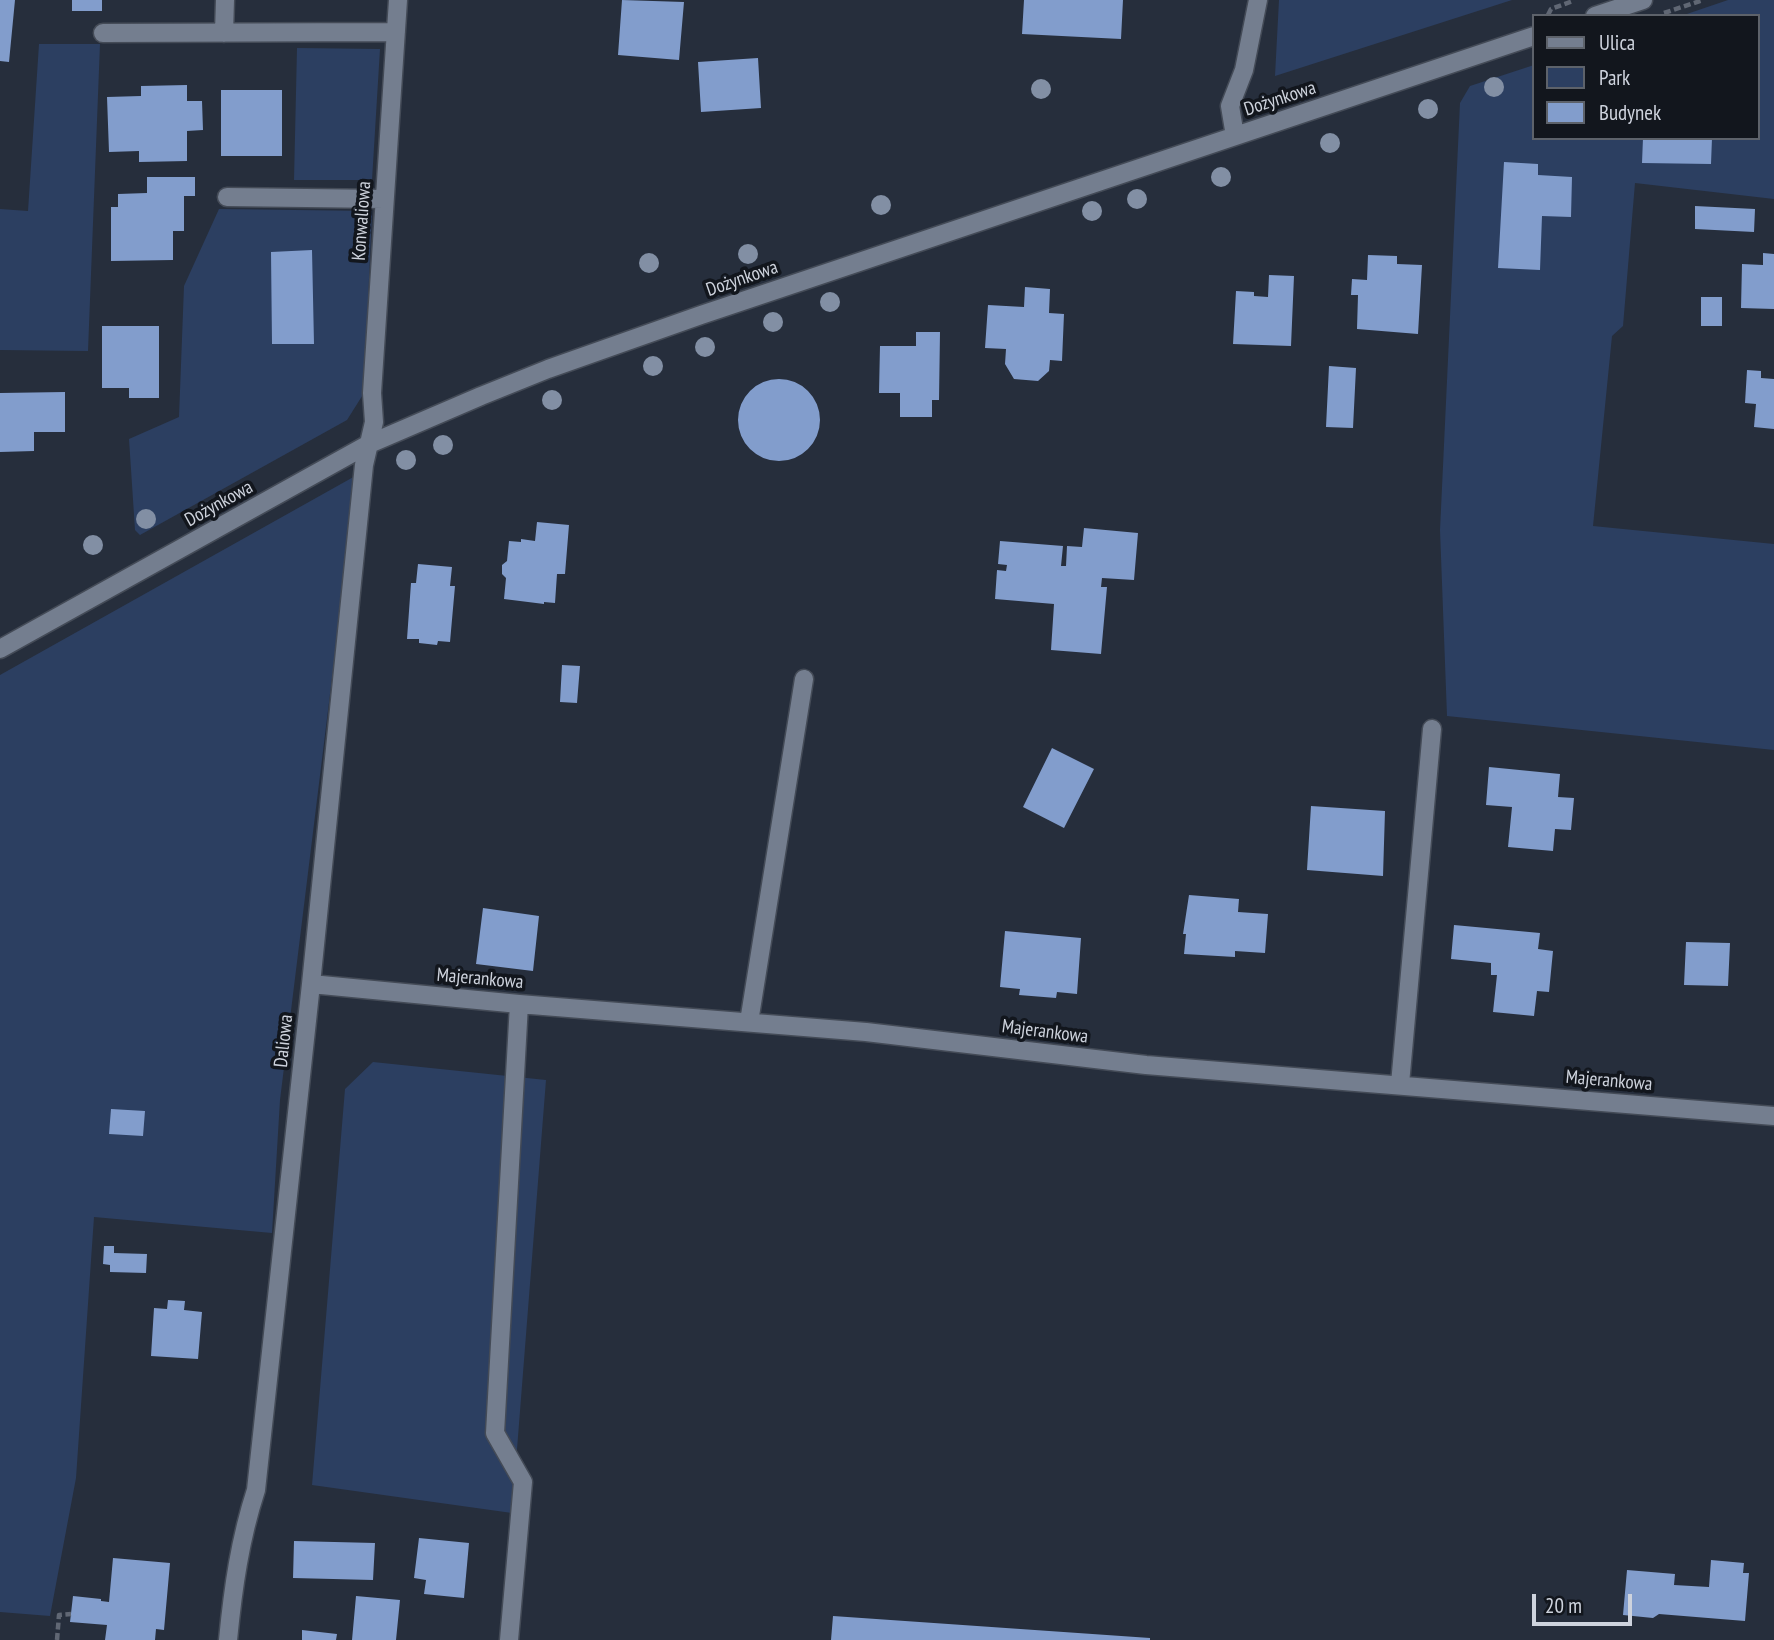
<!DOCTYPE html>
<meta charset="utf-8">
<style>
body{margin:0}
#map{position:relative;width:1774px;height:1640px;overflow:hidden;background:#262e3c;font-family:"PT Sans Narrow",sans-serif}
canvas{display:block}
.legend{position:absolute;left:1532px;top:14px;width:228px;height:126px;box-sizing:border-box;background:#12161d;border:2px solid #5d626a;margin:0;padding:9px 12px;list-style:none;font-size:21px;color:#ced3dd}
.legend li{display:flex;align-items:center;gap:14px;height:35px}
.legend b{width:35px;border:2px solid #5d626a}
.scale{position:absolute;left:1532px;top:1594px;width:100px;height:32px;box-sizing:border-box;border:4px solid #ced3dd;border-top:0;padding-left:9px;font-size:21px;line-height:24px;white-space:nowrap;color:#ced3dd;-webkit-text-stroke:5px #12161d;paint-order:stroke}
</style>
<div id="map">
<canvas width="1774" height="1640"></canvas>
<ul class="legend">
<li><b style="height:9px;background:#747e8f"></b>Ulica</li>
<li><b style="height:19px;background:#2c3f61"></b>Park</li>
<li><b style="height:19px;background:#829dcc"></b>Budynek</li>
</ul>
<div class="scale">20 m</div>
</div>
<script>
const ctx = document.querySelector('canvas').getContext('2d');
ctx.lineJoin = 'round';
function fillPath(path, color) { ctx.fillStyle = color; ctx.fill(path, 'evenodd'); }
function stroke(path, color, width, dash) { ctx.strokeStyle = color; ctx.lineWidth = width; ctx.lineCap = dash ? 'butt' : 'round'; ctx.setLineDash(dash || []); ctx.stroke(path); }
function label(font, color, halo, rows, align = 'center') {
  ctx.font = font + ' "PT Sans Narrow",sans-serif'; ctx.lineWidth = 7; ctx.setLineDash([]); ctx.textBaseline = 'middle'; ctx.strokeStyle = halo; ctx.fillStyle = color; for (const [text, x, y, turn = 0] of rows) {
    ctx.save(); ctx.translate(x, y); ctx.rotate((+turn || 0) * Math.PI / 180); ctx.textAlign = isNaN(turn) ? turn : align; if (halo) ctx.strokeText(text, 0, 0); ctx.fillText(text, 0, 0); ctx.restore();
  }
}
fillPath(new Path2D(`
 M1279,0H1512L1275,76Z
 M1728,0H1774V199L1635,183L1623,326L1612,336L1593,526L1774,544V750L1447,716L1440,530L1460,103L1470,86L1534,65V138H1758V16H1681Z
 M39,44H100L88,351L0,350V209L28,211Z
 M297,48L380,49L372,180H294Z
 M219,209L372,211L364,393L347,420L140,535L135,530L129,439L179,417L184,286Z
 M357,475L280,1100L272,1233L94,1217L76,1478L50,1616L0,1612V675Z
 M373,1062L546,1080L512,1513L312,1485L345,1089Z`), '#2c3f61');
fillPath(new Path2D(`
 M0,0H15L9,62L0,61Z
 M72,0H102V11H72Z
 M622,0L684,2L679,60L618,55Z
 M1024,0H1123L1121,39L1022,34Z
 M758,58L761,108L701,112L698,62Z
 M187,85V101H202L203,130L187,131V161L139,162V151L109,152L107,97L141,96V86Z
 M221,90H282V156H221Z
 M1643,138H1712L1711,164L1642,163Z
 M1504,162L1538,164V175L1572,177L1571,217L1542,216L1540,270L1498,268Z
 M147,177H195V196H184V231H173V260L111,261V207H118V194L147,193Z
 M1695,206L1755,209L1754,232L1695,229Z
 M312,250L314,344H272L271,252Z
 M1763,253L1774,254V309L1741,308L1742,264L1763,265Z
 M1368,255L1397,256V264L1422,265L1418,334L1357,329L1358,295H1351L1352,279L1367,280Z
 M1269,275L1294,276L1291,346L1233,344L1236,291L1254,292V296L1268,297Z
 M1025,287L1050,289L1049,313L1064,314L1062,361L1050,360L1049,371L1038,381L1014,379L1005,364L1006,349L985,348L988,305L1024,307Z
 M1701,297H1722V326H1701Z
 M102,326H159V398H129V388H102Z
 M916,332H940L939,400H932V417H900V393H879L880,346H916Z
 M1329,366L1356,368L1353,428L1326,427Z
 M1747,370L1761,371V378L1774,379V429L1754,427L1756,404L1745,403Z
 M738 420a41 41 0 1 1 82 0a41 41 0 1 1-82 0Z
 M65,392V432H34V451L0,452V393Z
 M537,522L569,525L565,574H557L555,603L544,602V604L504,599L506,578L502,574V565L507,561L509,541L521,542V539L535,541Z
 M1084,528L1138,533L1134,580L1102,578L1101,587H1107L1101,654L1051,650L1054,604L995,599L997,570L1006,571L1007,565L998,564L1000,541L1063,546L1061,566H1066L1067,546L1082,547Z
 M418,564L452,567L450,586H455L450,642L438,641L437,645L419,643V639H407L411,583H416Z
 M562,665L580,666L577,703L560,702Z
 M1052,748L1094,769L1064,828L1023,807Z
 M1489,767L1560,774L1558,797L1574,798L1571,830L1555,829L1553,851L1508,847L1512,807L1486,805Z
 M1311,806L1385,811L1383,876L1307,870Z
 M1189,895L1239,899L1238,912L1268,914L1265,953L1235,951V957L1184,954L1186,934H1183Z
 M483,908L539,916L533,971L476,964Z
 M1454,925L1540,933L1538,949L1553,951L1549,992L1537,991L1534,1016L1493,1012L1497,975H1491V963L1451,959Z
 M1005,931L1081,938L1077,994L1057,992L1056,998L1019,995L1020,989L1000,987Z
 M1686,942L1730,943L1728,986L1684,985Z
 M111,1109L145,1111L143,1136L109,1134Z
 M104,1246H114V1253L147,1254L146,1273L110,1272V1265L103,1264Z
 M168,1300L185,1301L184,1310L202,1312L198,1359L151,1356L154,1308L167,1309Z
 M419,1538L469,1543L464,1598L424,1594L426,1580L414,1578Z
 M294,1541L375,1543L373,1580L293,1578Z
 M113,1558L170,1563L164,1630L156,1629L155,1640H105L107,1625L70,1622L73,1596L101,1599V1601L109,1602Z
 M1711,1560L1744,1563L1743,1573H1749L1745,1621L1659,1614L1653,1618L1623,1615L1627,1570L1675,1574L1674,1585L1709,1587Z
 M356,1596L400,1600L396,1640H352Z
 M833,1616L1150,1638V1640H831Z
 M302,1630L337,1634L336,1640H302Z`), '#829dcc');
const minor = new Path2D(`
 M1595,16L1643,0
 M103,33L396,32
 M224,33L225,0
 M1235,136L1230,106L1244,70L1258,0
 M227,197L384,199
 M0,649L367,445L481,396L548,369L701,315L1534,36
 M311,984L519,1004L866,1032L1146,1065L1774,1116
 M749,1022L804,679
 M1400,1084L1432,729
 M228,1640C233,1588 240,1539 256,1490L311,984L364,465L374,422L372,393L398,0
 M509,1640L523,1482L495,1433L519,1004`);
stroke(minor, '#444b57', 21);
stroke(new Path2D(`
 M1664,13L1703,0
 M1548,15L1551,9L1573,1
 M57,1640L59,1615L71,1614`), '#606774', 4.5, [7, 3.5]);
stroke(minor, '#747e8f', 18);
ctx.fillStyle = '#828fa4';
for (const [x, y] of [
 [1494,87],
 [1041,89],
 [1428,109],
 [1330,143],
 [1221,177],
 [1137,199],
 [881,205],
 [1092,211],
 [748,254],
 [649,263],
 [830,302],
 [773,322],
 [705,347],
 [653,366],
 [552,400],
 [443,445],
 [406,460],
 [146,519],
 [93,545]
]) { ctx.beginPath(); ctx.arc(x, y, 10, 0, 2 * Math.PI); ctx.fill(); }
label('19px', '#ced3dd', '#12161d', [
 ["Dożynkowa",1280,99,-18],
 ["Konwaliowa",362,221,-86],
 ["Dożynkowa",742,279,-19],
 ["Dożynkowa",219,504,-29],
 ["Majerankowa",480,979,5],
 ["Majerankowa",1045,1032,7],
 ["Daliowa",284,1041,-84],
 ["Majerankowa",1609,1081,5]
]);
</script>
